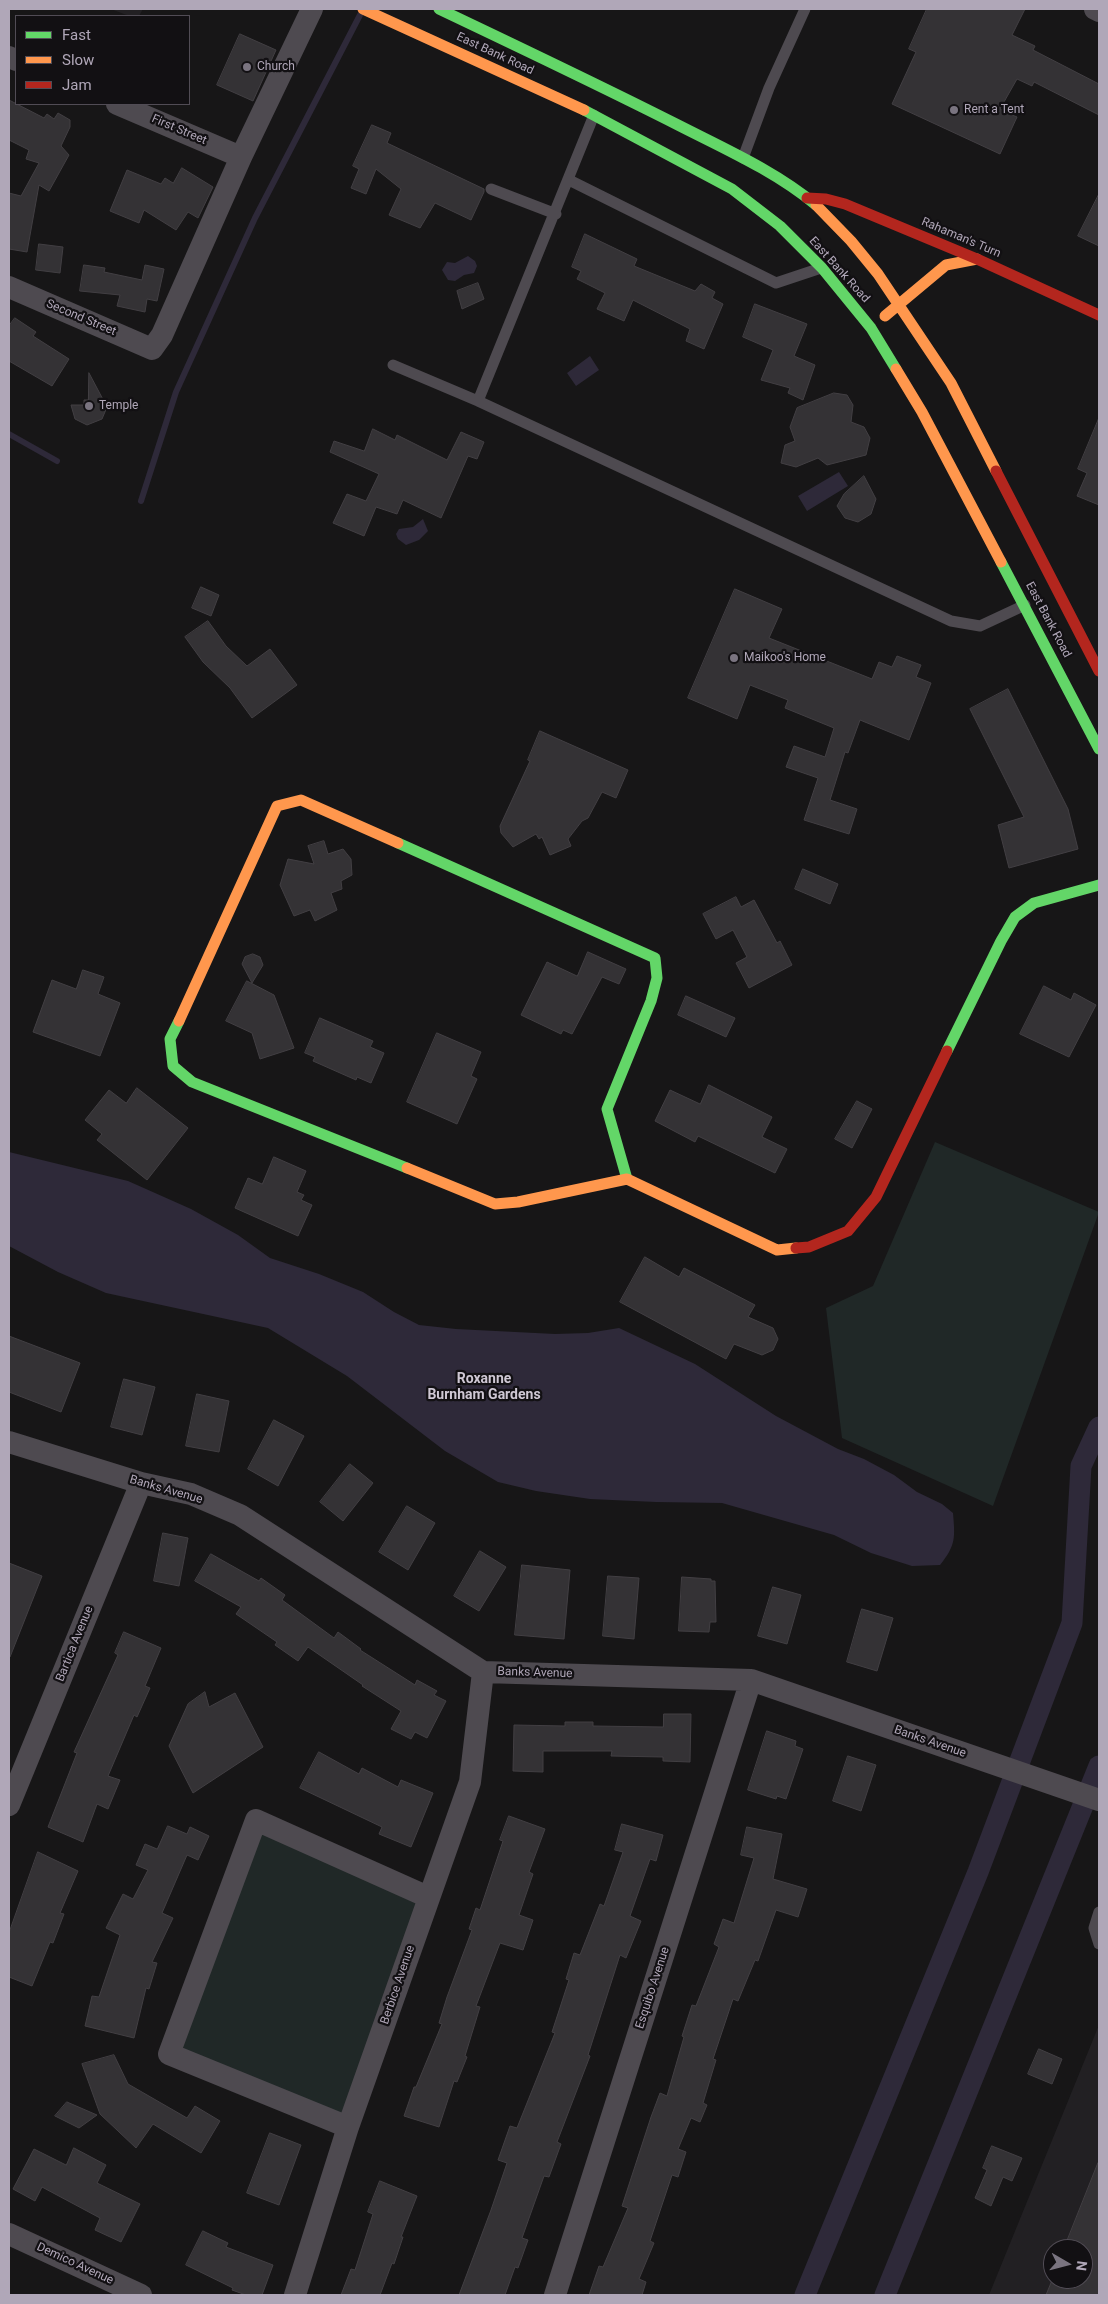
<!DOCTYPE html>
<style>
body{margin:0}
#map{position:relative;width:1108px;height:2304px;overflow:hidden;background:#171617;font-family:Roboto,sans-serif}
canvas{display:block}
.frame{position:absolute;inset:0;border:10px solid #b0a7b8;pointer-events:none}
.legend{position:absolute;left:15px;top:15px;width:175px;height:90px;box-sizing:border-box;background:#121013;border:1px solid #514c55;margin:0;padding:6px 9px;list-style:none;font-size:15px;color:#b0a7b8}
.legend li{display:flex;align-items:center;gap:10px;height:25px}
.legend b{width:25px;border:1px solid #514c55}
.north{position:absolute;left:1043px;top:2239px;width:50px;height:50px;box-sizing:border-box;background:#121013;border:1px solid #514c55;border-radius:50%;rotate:98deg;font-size:14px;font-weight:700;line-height:20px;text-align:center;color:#b0a7b8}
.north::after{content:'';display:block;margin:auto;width:18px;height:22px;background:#7a7480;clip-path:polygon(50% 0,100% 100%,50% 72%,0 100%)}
</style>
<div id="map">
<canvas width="1108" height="2304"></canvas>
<div class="frame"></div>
<ul class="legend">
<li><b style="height:6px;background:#63d668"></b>Fast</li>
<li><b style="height:6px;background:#ff974d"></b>Slow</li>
<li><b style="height:6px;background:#b3261e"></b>Jam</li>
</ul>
<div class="north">N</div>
</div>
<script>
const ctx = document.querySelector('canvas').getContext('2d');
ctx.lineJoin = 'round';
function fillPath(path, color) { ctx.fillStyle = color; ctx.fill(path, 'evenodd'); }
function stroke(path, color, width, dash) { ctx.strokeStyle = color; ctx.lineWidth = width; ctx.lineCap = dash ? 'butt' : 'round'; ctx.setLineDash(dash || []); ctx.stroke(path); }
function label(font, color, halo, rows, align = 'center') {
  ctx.font = font + ' Roboto,sans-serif'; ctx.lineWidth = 4.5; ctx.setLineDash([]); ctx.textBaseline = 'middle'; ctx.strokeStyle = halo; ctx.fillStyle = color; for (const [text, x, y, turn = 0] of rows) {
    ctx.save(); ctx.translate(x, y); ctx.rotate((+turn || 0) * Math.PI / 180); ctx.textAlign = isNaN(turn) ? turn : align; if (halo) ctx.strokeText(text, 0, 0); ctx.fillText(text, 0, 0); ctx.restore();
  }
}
fillPath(new Path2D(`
 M111,9H143L139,16H129Z
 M1099,2025V2295H989ZM1053,2249H1083V2279H1053Z`), '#222023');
fillPath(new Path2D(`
 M935,1142L1099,1212L993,1506L842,1438L826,1308L873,1286Z
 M256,1820L428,1897L348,2127L169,2054Z`), '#202827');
fillPath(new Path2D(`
 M468,256L475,261L477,266L474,273L464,275L455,281L448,280L442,270L447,262L455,263Z
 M590,356L599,370L576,386L567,373Z
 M839,472L848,486L807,511L798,496Z
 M423,519L428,531L419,540L406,545L398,539L396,534L399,529L413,527Z
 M9,1152L128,1181L191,1209L238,1235L270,1258L319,1274L363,1292L394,1312L419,1325L456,1329L555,1334L588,1333L619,1328L695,1364L776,1416L838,1449L864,1459L894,1475L917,1492L942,1504L953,1513C955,1538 956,1545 940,1565L912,1566L871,1553L834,1535L722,1503L656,1502L590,1499L536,1491L498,1482L445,1451L347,1376L268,1328L106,1293L58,1272L9,1246Z`), '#2e2939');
stroke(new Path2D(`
 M9,434L57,461
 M141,501L176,392L255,218L360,15`), '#2e2939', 6);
stroke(new Path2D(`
 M805,2295L978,1872L1072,1623L1081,1466L1099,1427
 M885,2295L1099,1766`), '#2e2939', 21);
const building = new Path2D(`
 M927,9H1025L1012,35L1035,46L1033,50L1099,84V115L1034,82L1032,86L1017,79L1000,109L1017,117L1000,154L892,104L916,52L909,49Z
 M240,34L276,50L253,101L217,85Z
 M9,100L44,118L47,114L54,119L58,113L70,120V127L61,146L69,155L49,191L39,185L27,252L9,249V193L21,196L39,163L26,159L29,150L9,140Z
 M372,125L391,133L387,143L484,189V192L471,220L435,203L420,228L389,215L401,189L376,169L366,194L351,188L359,169L353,166Z
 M182,168L213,187L198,218L188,212L176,230L144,210L139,223L110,211L127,170L161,184L165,178L173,183Z
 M1099,194V246L1078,236Z
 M585,234L637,259L634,266L695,291L701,284L715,292L712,298L723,304L704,349L686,341L690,329L633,300L624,321L597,309L605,293L577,279L581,271L572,267Z
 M39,244L63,247L60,273L36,270Z
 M84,265L105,268L104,272L142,280L145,265L164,269L157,301L147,299L145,312L117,306L120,295L80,291Z
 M478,283L484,299L462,309L457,291Z
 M755,304L807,324L794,356L815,365L803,400L788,393L790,388L761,380L773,350L743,337Z
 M15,318L36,332L33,336L69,359L52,386L9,361V326Z
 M89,373L107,407L102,419L87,425L75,419L71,405H84V400H88Z
 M834,393L847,395L853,405L851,422L864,427L870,438L866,455L827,465L818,458L796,467L781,463L785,445L795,441L790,427L797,408Z
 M1099,418V505L1077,496L1087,473L1078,469Z
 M373,429L395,440L397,435L447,460L461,432L484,442L477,459L468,456L441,518L403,500L397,514L376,507L364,536L333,523L347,494L366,501L379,474L330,452L334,441L364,451Z
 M864,476L876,499L871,514L858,522L845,518L837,506L844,494Z
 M201,587L219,595L211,616L192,608Z
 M735,589L782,609L769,638L872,679L879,662L892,667L897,656L921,665L916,677L931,683L909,740L860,720L848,753L845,752L830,800L857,809L849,834L804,820L818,778L786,767L794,746L825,757L834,728L785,708L788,700L750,685L737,719L688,698Z
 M208,621L226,646L247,666L270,649L297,685L252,718L230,688L203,662L185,637Z
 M1008,689L1068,809L1078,849L1009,868L998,825L1024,817L970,709Z
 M540,731L628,770L616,798L602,792L588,818L582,821L568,839L571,846L550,855L542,837L539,839L536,834L513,847L501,833L500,826L530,761L528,760Z
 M324,841L328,854L343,849L351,859L352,875L341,881L342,889L331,893L337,910L315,921L310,910L294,916L280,885L288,859L314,864L308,846Z
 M803,869L838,884L830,904L795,889Z
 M736,897L741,907L754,900L777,943L780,941L792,965L749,988L736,963L747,957L733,930L716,939L703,914Z
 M588,952L626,969L619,984L602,977L572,1034L563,1030L561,1034L521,1015L547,962L577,976Z
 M253,954L260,957L263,965L252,983L242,964L245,957Z
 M83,970L104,977L98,994L120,1003L100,1056L33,1032L52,980L76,989Z
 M247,981L274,995L294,1048L260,1059L252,1033L226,1021Z
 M1044,986L1071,1000L1074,993L1096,1005L1069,1057L1020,1034Z
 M686,996L735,1018L726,1037L678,1015Z
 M320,1018L373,1041L370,1047L384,1053L371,1083L357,1077L356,1080L313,1061L315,1057L305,1053Z
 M437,1033L481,1052L471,1076L477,1079L457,1124L407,1102Z
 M709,1085L772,1117L762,1137L787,1149L775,1173L698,1136L695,1142L655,1121L670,1090L700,1104Z
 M137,1088L188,1128L147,1180L97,1140L102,1134L85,1120L109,1090L126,1103Z
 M857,1101L872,1109L852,1148L835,1139Z
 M274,1157L306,1171L297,1192L304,1195L301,1200L312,1205L298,1236L235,1208L248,1178L262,1184Z
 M645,1257L679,1277L684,1268L755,1305L748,1317L773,1328L778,1339L773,1350L762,1355L734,1344L726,1359L620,1302Z
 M9,1336L80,1363L61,1412L9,1392Z
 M124,1379L155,1387L142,1435L111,1427Z
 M197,1394L229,1401L219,1452L186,1446Z
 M274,1420L304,1436L278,1486L248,1469Z
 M350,1464L373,1483L343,1521L320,1502Z
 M407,1506L435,1523L408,1570L379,1552Z
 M163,1533L188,1538L179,1586L154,1581Z
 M480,1551L506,1567L479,1611L454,1596Z
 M211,1554L259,1581L261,1578L285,1595L282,1600L334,1638L338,1632L361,1649L360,1650L415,1685L417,1680L437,1691L434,1695L446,1701L427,1738L415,1732L411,1739L391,1729L401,1711L362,1686L363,1685L308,1647L298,1661L275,1645L277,1642L236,1614L241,1607L195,1581Z
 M9,1563L42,1576L10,1657H9Z
 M522,1565L570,1570L564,1639L515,1635Z
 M608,1576L639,1578L634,1639L603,1636Z
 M682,1577L711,1579V1581H715L716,1622H710L709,1632L679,1631Z
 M773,1587L801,1595L787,1644L758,1636Z
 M862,1609L893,1618L877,1671L847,1662Z
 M124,1632L161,1648L145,1686L150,1688L137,1717L134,1715L108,1776L120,1780L108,1809L97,1804L83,1842L48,1827L77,1753L74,1752L118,1655L115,1653Z
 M205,1692L209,1707L235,1693L263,1747L193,1793L169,1746L188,1704Z
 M664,1714H691L690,1762L663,1761V1757L611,1756L612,1751H543V1772L513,1771L514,1725L565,1726V1722H593V1726L663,1727Z
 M767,1731L796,1741L795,1746L803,1749L786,1799L777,1796L776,1799L748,1790Z
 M319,1752L359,1774L362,1768L398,1787L401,1780L433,1793L411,1847L379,1834L382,1827L300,1788Z
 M848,1756L876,1765L861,1811L833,1801Z
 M509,1816L545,1829L529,1872L533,1874L519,1915L533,1920L523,1950L500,1943L476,2006L480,2007L465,2056L467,2057L457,2082L454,2081L439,2127L404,2116L414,2087H416L442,2024L439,2023L447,1997L472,1930L469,1929L476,1908L480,1910L503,1841L500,1840Z
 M622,1824L663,1835L656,1861L650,1859L630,1916L641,1921L626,1958L620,1955L588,2055L590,2056L557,2142L561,2144L549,2177L544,2176L522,2238L528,2240L518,2268L515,2267L505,2295H459L491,2210L507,2163L498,2160L510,2126L517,2128L555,2033L552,2032L569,1980L566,1979L574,1953L580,1955L600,1904L604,1906L623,1852L615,1850Z
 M168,1826L187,1834L190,1827L209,1836L198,1860L187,1855L162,1913L173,1918L152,1962L157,1963L149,1989L146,1988L134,2038L85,2026L92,1996L99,1997L120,1935L106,1928L123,1894L133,1899L148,1870L136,1865L145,1844L157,1849Z
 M747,1827L782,1834L773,1879L807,1889L798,1917L776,1910L758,1961L755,1960L738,2001L733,1999L713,2059L716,2060L703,2103L707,2105L700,2122L691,2118L678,2149L686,2152L678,2177L672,2175L650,2241L654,2243L639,2279L646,2282L642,2295H589L599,2266L603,2267L628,2208L622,2206L651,2117L660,2093L667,2096L684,2037L682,2036L692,2005L696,2006L719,1947L714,1944L723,1919L734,1923L754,1858L741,1855Z
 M38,1852L78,1871L60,1913L64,1914L53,1943L50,1942L32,1986L9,1977V1933Z
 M1039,2049L1062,2059L1052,2084L1028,2074Z
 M114,2055L128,2084L187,2118L195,2106L220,2121L201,2153L153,2124L136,2148L100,2114L82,2064Z
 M67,2102L97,2115L79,2128L55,2116Z
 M270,2133L301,2145L279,2205L247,2193Z
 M992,2146L1022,2158L1012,2181L1003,2177L991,2206L975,2198L987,2170L983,2168Z
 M74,2148L106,2165L97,2183L140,2204L121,2242L95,2230L100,2218L42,2187L35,2201L13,2189L34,2149L66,2165Z
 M1098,2163L1099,2295H1046L1053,2278L1083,2279V2249H1064Z
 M380,2181L417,2196L401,2237H403L394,2264L392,2263L380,2295H341L351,2269L355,2270L373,2214L368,2212Z
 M203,2231L228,2243L226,2247L273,2265L262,2295H246L232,2290L233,2288L186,2265Z`);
fillPath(building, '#343235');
stroke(building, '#423f43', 1);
stroke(new Path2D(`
 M743,158L769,88L805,9
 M569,180L776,283L821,268
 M491,189L556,214
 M393,365L478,401L951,621L980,626L1025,605
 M478,401L594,115
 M1099,1912L1094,1928L1099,1944`), '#4e4a50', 11);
stroke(new Path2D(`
 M1095,9L1099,11
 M9,57L16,60
 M117,104L241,157
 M9,287L152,349L162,335L241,157L312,9
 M9,1442L141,1483L191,1494L240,1515L483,1672L751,1680L1099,1800
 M9,1805L141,1483
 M348,2127L169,2054L256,1820L428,1897
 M9,2234L141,2295
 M295,2295L348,2127L470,1782L483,1672
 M555,2295L751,1680`), '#4e4a50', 22);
stroke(new Path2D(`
 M439,9C519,47 599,85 678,125C725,149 775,171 816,205
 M584,110L732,189L780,226L822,268L871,328L896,369
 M1001,562L1099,749
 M398,843L655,958L657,978L651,1001L607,1109L627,1179
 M179,1021L170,1039L173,1066L192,1082L407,1168
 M947,1051L1001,941L1015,917L1034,903L1099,885`), '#63d668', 11);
stroke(new Path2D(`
 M363,9L584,110
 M816,205L851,241L878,274L951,383L996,471
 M885,316L946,265L977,259
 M896,369L922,412L1001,562
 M179,1021L277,806L301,800L398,843
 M407,1168L495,1204L518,1202L627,1179L777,1250L796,1248`), '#ff974d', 11);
stroke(new Path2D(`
 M807,198L826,199L845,204L977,259L1099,315
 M996,471L1099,671
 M796,1248L809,1247L848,1231L876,1197L947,1051`), '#b3261e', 11);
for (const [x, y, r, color] of [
 [247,67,5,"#7a7480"],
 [954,110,5,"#7a7480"],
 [89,406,5,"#7a7480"],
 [734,658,5,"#7a7480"]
]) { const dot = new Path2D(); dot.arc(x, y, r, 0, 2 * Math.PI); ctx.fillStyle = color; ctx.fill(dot); stroke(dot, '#121013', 2); }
label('12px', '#b0a7b8', '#121013', [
 ["East Bank Road",495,54,25],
 ["First Street",179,130,23],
 ["Rahaman's Turn",961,238,23],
 ["East Bank Road",839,270,48],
 ["Second Street",81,318,23],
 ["East Bank Road",1048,620,62],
 ["Banks Avenue",166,1490,16],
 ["Bartica Avenue",75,1644,-68],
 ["Banks Avenue",535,1673,2],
 ["Banks Avenue",930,1742,19],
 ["Berbice Avenue",398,1985,-71],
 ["Esquibo Avenue",653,1988,-72],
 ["Demico Avenue",75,2264,25]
]);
label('12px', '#b0a7b8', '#121013', [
 ["Church",257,67],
 ["Rent a Tent",964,110],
 ["Temple",99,406],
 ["Maikoo's Home",744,658]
], 'left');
label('bold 14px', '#cfc8d4', '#121013', [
 ["Roxanne",484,1379],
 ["Burnham Gardens",484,1395]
]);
</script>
